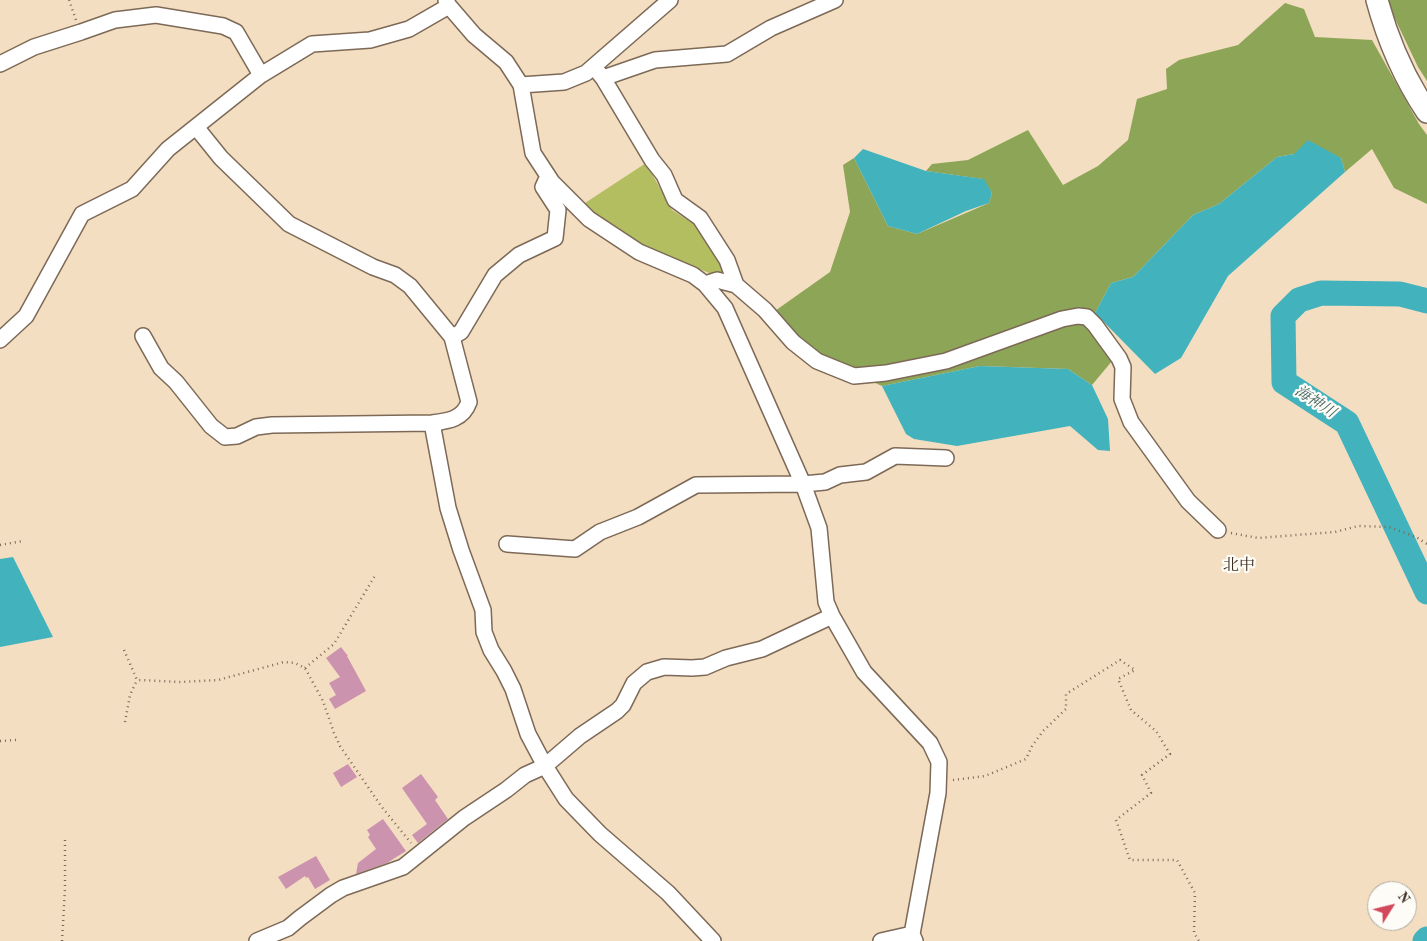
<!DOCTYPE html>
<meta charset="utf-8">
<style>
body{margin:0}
#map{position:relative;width:1427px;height:941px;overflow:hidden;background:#f4dec1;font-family:"Old Standard TT",serif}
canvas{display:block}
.north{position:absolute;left:1367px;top:881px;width:50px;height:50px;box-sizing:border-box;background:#fdfcf7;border:1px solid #afa8a0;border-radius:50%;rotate:54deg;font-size:14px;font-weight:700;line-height:20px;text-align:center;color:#3b2a1e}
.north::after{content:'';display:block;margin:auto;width:18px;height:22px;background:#d1495b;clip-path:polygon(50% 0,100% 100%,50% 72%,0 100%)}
</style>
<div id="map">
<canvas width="1427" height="941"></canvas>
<div class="north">N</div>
</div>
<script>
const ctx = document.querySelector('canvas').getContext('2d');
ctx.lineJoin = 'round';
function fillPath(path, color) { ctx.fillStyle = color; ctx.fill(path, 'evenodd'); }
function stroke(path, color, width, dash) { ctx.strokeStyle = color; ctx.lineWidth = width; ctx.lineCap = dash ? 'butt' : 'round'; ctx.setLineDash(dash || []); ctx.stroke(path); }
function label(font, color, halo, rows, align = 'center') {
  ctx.font = font + ' "Old Standard TT","Noto Serif JP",serif'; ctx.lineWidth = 4.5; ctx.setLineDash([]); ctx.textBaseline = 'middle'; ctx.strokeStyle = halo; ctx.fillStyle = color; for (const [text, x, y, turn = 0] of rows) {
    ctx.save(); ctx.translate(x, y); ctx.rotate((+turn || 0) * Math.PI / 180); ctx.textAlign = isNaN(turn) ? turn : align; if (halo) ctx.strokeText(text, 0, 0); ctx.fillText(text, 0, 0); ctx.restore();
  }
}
fillPath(new Path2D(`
 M646,163L672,210L697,226L723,263L726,280L639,244L605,223L585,203Z`), '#b2be5f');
fillPath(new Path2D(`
 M1386,0H1427V81L1418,67Z
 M1285,3L1304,9L1315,37L1372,40L1419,124L1427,135V204L1394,188L1372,149L1345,172L1341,158L1294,154L1277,157L1219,204L1193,215L1133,277L1111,283L1095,313L1112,361L1092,385L1068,369L980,366L882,386L804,351L772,313L830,272L850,212L843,165L854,158L888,226L917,234L989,203L992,193L983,179L926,171L932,164L968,160L1028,130L1063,185L1098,166L1128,140L1137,99L1167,89L1166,69L1179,60L1238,45Z`), '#8da556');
fillPath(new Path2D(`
 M1308,140L1341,158L1345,172L1228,276L1181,358L1155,374L1095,313L1111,283L1133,277L1193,215L1219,204L1277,157L1294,154Z
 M863,149L926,171L984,179L992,193L989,203L966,211L917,234L888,226L854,158Z
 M980,366L1068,369L1092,385L1108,419L1110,451L1098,450L1070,426L957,446L914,439L906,434L882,386Z
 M13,557L53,637L0,647V559Z`), '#42b2bd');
stroke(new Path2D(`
 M1427,301L1400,294L1321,293L1299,300L1283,316L1284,382L1347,423L1427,592
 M1425,941L1427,939`), '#42b2bd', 25);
fillPath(new Path2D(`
 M341,647L348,656H347L366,691L335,709L329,699L336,695L329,683L340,677L326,658Z
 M348,764L357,777L341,787L333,773Z
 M421,774L438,797L435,800L448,819L418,843L412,835L427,824L402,788Z
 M383,819L406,851L387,863L356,874L358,863L376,849L368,837L370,835L367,830Z
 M316,856L330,880L315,889L308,877L306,878L305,876L286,889L278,877Z`), '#cc93af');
const street = new Path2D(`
 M446,0L449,6L474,35L506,62L521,85L533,153L552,182L589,219L639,252L693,275L705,284L725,308L803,484L819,528L826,602L832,616L864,672L930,743L939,762L938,793L912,934L915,941
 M0,64L34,47L81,32L115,20L156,15L223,26L236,32L261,75
 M594,67L603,78L652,160L664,175L675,200L700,218L727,260L736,285
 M603,78L655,60L727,54L771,28L835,0
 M521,85L564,82L586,73L670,0
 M705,284L717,280L736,285L765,310L793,342L817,361L854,376L886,373L946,361L1062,319L1078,316L1087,317L1095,325L1119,358L1123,367L1122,399L1131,422L1188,501L1218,530
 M143,336L161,368L176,382L211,426L225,437L237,436L256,427L272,425L432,423C449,421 463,419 469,402L452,337L410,286L395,275L373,267L289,224L221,158L196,127
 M452,337L461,332L495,275L519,255L555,238L558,210L543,187L548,176
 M0,340L26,316L82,214L132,189L168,149L261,75L312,44L370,40L409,29L449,6
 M432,423L448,508L461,550L483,610L484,632L491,650L504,671L513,689L528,734L545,766L566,799L600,834L668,893L713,941
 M507,544L575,549L600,532L638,517L696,485L803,484L825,482L840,475L866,472L895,456L946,458
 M257,941L288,928L300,918L331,895L343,888L403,867L464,818L506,790L525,775L545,766L580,736L617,711L623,705L634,683L647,672L664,667L692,668L705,667L726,658L762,649L832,616
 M881,941L912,934`);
const secondary = new Path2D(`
 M1377,0C1388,41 1403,76 1427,112`);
stroke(street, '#7c6957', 18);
stroke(secondary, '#7c6957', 24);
stroke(new Path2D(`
 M69,0L76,20
 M1231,533L1258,538L1335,532L1358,526L1389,527L1416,537L1427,544
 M0,545L23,541
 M124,650L137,680L182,682L218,680L284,662L295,663L305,668L323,701L334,733L340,746L381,806L411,843
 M305,668L334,644L376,574
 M125,722L130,695L137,680
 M0,741L16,740
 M953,780L985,776L1026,759L1032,746L1043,731L1066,709V694L1120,660L1135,670L1118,679L1131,710L1156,731L1170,754L1142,775L1151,793L1116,820L1130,860H1177L1195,893L1194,933L1199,941
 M62,941L65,889V838`), '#7c6957', 2.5, [1, 4]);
stroke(street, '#fff', 15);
stroke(secondary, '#fff', 21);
label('italic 15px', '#3e605e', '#fdfcf7', [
 ["海神川",1315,402,33]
]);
label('16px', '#3b2a1e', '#fdfcf7', [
 ["北中",1239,566]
]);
</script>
